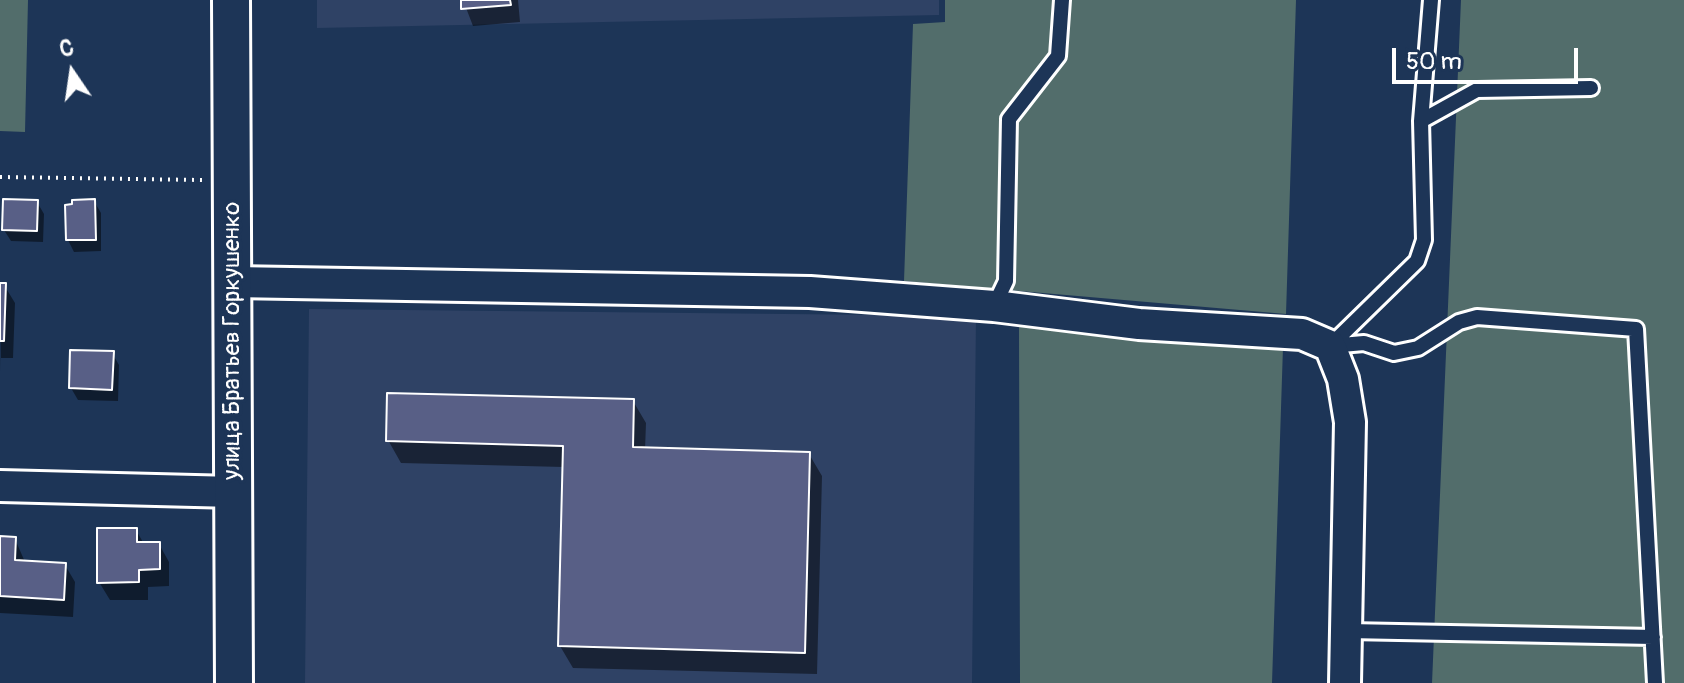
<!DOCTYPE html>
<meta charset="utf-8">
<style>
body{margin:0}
#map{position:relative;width:1684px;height:683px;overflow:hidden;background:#1d3557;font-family:Pangolin,sans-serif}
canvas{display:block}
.north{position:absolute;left:32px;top:32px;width:80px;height:80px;-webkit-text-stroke:6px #1d3557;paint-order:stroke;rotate:347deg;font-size:22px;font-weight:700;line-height:32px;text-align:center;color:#fff}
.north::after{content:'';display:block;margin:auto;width:28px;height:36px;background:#fff;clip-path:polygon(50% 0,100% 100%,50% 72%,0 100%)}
.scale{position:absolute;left:1392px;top:48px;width:186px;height:36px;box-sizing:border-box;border:4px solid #fff;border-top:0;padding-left:10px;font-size:24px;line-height:28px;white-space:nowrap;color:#fff;-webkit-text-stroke:6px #1d3557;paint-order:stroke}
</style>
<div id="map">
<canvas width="1684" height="683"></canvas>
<div class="north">С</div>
<div class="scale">50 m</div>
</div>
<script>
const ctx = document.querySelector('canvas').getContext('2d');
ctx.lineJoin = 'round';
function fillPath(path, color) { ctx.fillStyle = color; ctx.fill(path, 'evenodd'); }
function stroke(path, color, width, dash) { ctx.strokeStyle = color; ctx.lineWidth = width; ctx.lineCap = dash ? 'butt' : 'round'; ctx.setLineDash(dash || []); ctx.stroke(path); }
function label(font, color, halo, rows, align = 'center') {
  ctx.font = font + ' Pangolin,sans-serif'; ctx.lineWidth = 7; ctx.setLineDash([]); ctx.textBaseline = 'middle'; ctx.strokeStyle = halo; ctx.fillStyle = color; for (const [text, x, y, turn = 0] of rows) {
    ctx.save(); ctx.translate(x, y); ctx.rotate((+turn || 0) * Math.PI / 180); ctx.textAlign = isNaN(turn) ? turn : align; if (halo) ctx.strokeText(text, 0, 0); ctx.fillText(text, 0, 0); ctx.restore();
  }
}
fillPath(new Path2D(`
 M317,0H939V15L317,28Z
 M309,309L976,316L972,683H305Z`), '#2f4265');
fillPath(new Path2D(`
 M0,0H28L25,132L0,131Z
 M945,0H1296L1286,314L904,281L913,24L945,22Z
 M1461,0H1684V683H1432Z
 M1019,326L1283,347L1272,683H1020Z`), '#526d6b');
fillPath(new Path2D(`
 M463,0H518L520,22L473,26Z
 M94,201L101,213V251L74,252L68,240Z
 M37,202L44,214L43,242L11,241L4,230Z
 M0,285H4L15,303L13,358H1V372Z
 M112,353L119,365L118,401L78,400L71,388Z
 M633,401L646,423L645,450L809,454L822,476L817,674L573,668L560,646L564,467L401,463L388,440Z
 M136,530L144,544H159L169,562V586L148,587V600H110L99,582Z
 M0,538L15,539L25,562L65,565L75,582L73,617L0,613Z`), '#0007');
const building = new Path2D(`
 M461,0H510L511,5L461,9Z
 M3,199L38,200L37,231L2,230Z
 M95,199L96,240H66L65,205L72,204V200Z
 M0,283H6L4,341H0Z
 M70,350L114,351L112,390L69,388Z
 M387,393L634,399L633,447L810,452L805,653L558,646L563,446L386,441Z
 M97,528H137V542H160V569L139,570V582L97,583Z
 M0,536L16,537L15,560L66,563L64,600L0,596Z`);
fillPath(building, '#585f86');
stroke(building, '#fff', 2);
const service = new Path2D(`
 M1421,121L1477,90L1591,88
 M994,306L1006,281L1009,119L1058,56L1062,0
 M1330,346L1364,343L1394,353L1418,348L1459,322L1477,317L1636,329L1655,683
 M1330,346L1417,261L1424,240L1421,121L1431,0
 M1348,631L1653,637`);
const minor = new Path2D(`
 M233,282L810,292L994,306L1139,324L1302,334L1330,346L1343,379L1350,422L1345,683
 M0,486L234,492`);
const tertiary = new Path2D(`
 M231,0L234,683`);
stroke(service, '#fff', 20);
stroke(minor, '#fff', 36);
stroke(tertiary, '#fff', 42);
stroke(new Path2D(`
 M0,177L202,180`), '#fff', 4, [2, 6]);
stroke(service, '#1d3557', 14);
stroke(minor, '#1d3557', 30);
stroke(tertiary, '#1d3557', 36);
label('24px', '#fff', '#1d3557', [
 ["улица Братьев Горкушенко",233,341,-90]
]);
</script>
